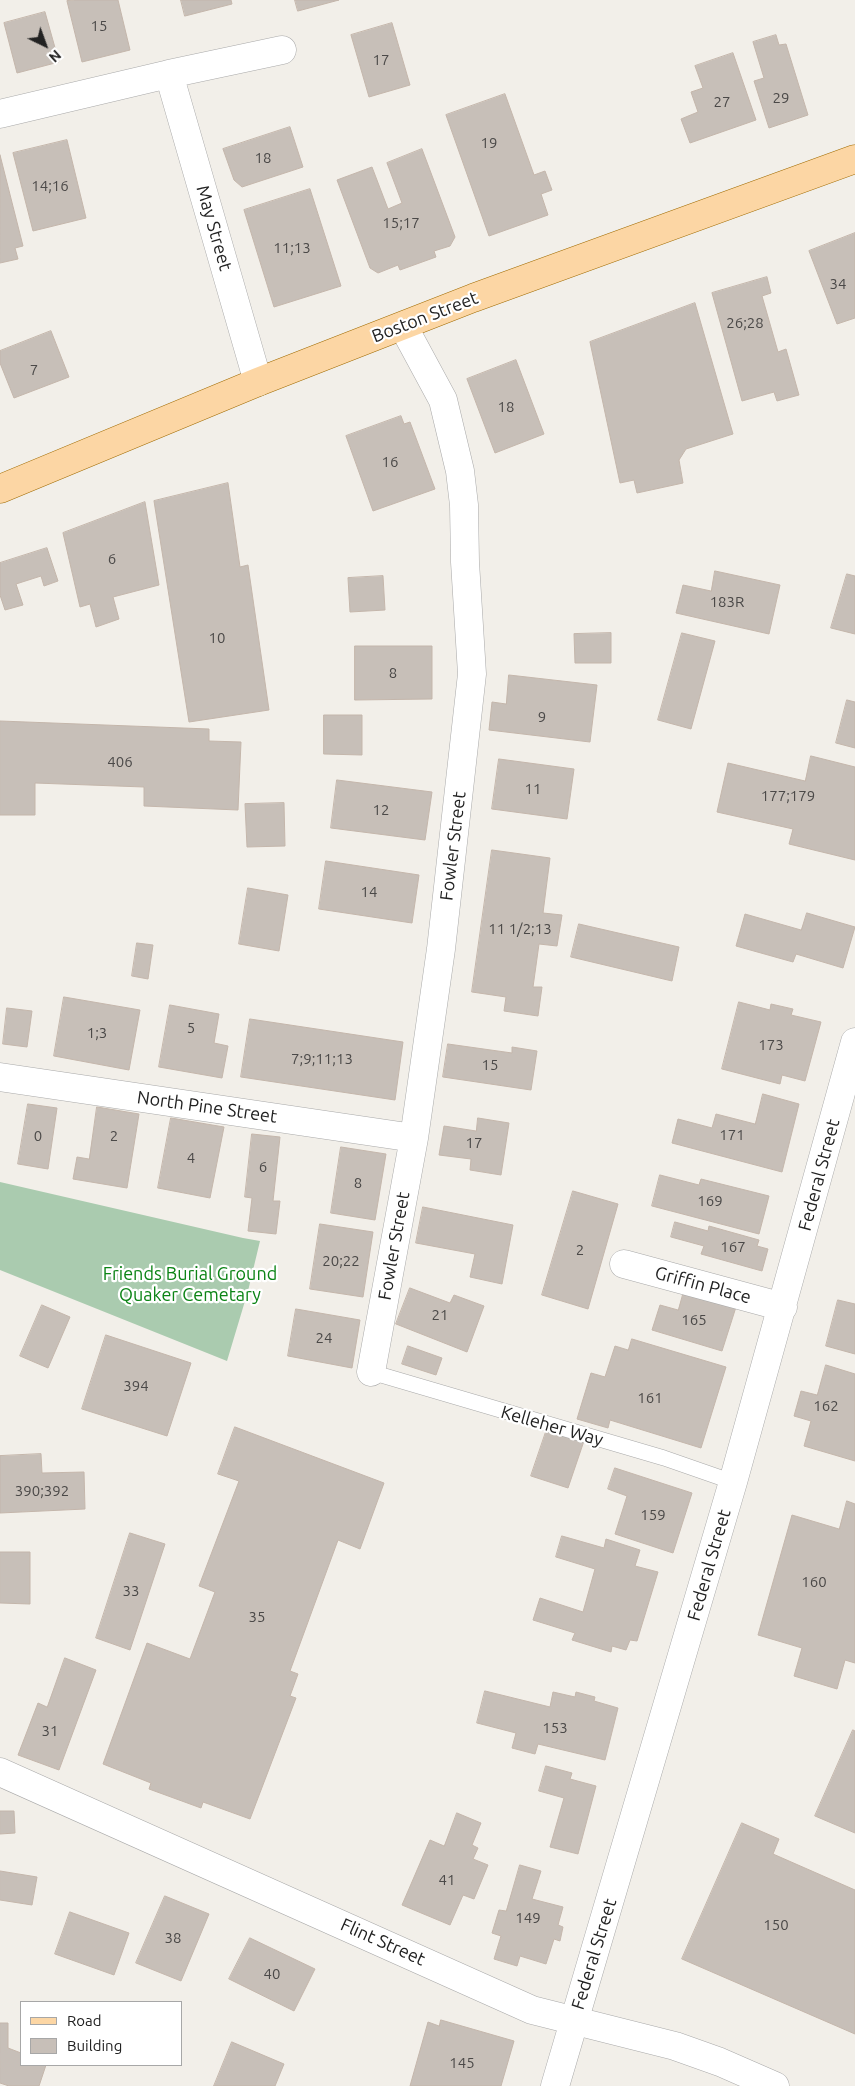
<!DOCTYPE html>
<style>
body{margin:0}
#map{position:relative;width:855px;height:2086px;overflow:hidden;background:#f2efe9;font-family:Ubuntu,sans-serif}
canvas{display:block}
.legend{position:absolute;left:20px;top:2001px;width:162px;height:65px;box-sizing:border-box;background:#fff;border:1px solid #a7a7a7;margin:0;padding:6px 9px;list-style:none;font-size:15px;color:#222}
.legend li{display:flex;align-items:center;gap:10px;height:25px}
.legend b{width:25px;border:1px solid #a7a7a7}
.north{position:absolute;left:20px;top:20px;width:50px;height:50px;-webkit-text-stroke:4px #fff;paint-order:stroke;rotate:138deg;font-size:14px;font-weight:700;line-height:20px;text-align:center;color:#222}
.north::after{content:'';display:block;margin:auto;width:18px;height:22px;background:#222;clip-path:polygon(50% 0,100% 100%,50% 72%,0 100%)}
</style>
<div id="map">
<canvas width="855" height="2086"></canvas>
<ul class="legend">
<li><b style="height:6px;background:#fcd6a4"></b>Road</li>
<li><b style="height:14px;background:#c7bfb8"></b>Building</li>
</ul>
<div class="north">N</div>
</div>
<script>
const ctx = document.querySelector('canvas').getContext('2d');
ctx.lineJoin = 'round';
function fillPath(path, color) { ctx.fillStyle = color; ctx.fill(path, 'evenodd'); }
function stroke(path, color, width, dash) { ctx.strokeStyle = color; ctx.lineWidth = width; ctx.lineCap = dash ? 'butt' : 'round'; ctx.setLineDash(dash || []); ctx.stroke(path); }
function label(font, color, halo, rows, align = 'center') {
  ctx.font = font + ' Ubuntu,sans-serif'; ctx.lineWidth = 4.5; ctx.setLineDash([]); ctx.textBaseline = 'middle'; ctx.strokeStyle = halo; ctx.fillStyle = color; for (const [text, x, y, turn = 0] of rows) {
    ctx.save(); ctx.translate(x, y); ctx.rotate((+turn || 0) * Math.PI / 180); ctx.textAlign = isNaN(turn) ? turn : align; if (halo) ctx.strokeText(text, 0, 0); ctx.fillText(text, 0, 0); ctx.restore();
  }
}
fillPath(new Path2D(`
 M0,1182L243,1238L260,1241L248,1291L227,1361L0,1270Z`), '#aacbaf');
const building = new Path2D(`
 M74,0H118L130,50L82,62L67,1Z
 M181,0H231L232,4L185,16Z
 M295,0H339L298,11Z
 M45,12L59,62L17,73L4,23Z
 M392,23L410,85L369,97L351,35Z
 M776,35L779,45L786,44L808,115L769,128L754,81L764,78L753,42Z
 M733,53L756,120L690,143L681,119L698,112L691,92L703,88L695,66Z
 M505,94L534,175L545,171L552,190L541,194L548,215L489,236L446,115Z
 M290,127L303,167L242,187L234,180L223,149Z
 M67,140L86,218L33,231L13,153Z
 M422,149L455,237L450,246L434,251L436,257L400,270L398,265L378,273L370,268L337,180L372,167L388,209L402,203L387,163Z
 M0,155L23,246L15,248L18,259L0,263Z
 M310,189L341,286L274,307L244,210Z
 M855,233V318L837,324L809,251Z
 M767,277L771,293L762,296L778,352L786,349L799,395L777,401L774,392L742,401L712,293Z
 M695,303L733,434L686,449L679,460L683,483L637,493L634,480L620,483L590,342Z
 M51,331L69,377L14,398L0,363V351Z
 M516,360L544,434L495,453L467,379Z
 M401,416L404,424L410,422L435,489L373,511L346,436Z
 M228,483L240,567L248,565L269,710L189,722L154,501Z
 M145,502L159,585L113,597L119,619L96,627L90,604L80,607L63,533Z
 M47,548L58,581L44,586L41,576L16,584L23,605L5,610L0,595V563Z
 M715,571L780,585L769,634L676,613L683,585L711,591Z
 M847,574L855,576V634L831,628Z
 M383,576L385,610L350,612L348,578Z
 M611,633V663H575L574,634Z
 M682,633L715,641L691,729L658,720Z
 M355,646H432V699L355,700Z
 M509,675L597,685L590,742L489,730L492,702L506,704Z
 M847,700L855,702V748L836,743Z
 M324,715H362V755L324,754Z
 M0,721L209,729V741L241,742L238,810L144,806V787L35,783V815H0Z
 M811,756L855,767V860L789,844L793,829L717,812L728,763L805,781Z
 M499,759L574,769L567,819L492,809Z
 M337,780L432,792L425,840L331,828Z
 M284,803L285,846L247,847L245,804Z
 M492,850L550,858L543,913L562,915L557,946L539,944L533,987H542L538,1016L504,1011L506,997L472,992Z
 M326,861L419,875L412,923L319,909Z
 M248,888L288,895L279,951L239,944Z
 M807,913L855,927L843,968L796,954L793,962L736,946L745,914L801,930Z
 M579,924L679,947L672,981L571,957Z
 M137,943L153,945L148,979L132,976Z
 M64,997L140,1010L129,1070L54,1056Z
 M739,1002L770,1010L771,1004L793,1009L791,1015L821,1022L805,1081L782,1075L780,1084L722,1069Z
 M170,1005L219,1014L214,1043L228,1046L222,1078L159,1067Z
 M7,1008L32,1011L27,1047L3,1044Z
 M250,1019L403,1042L395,1100L241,1077Z
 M448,1044L512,1053V1047L537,1051L531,1090L443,1077Z
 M763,1094L799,1104L782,1172L672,1143L678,1119L712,1128L716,1114L755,1124Z
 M28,1104L57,1108L48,1169L18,1164Z
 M97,1107L139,1114L127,1188L73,1179L77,1157L89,1159Z
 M171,1118L224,1127L210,1198L158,1188Z
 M478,1118L509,1123L501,1175L470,1170L471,1159L439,1155L444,1126L476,1131Z
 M252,1134L280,1137L273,1201H280L276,1234L248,1231L252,1198L245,1197Z
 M341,1147L386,1154L375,1220L331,1213Z
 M660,1175L699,1185L701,1179L769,1196L759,1234L652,1206Z
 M573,1191L618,1204L588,1309L542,1295Z
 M423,1207L513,1225L502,1284L470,1277L475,1254L416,1243Z
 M675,1222L708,1231L709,1226L759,1240L757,1246L768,1249L762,1271L701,1254L704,1246L671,1237Z
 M320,1224L373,1232L363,1297L310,1289Z
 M410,1288L450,1303L454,1295L484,1306L467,1352L396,1324Z
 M684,1291L736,1307L722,1351L652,1330L660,1305L678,1310Z
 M838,1300L855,1304V1354L826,1346Z
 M42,1305L70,1317L48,1368L20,1356Z
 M296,1309L360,1320L352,1368L288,1356Z
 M106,1335L191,1363L167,1436L82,1409Z
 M632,1339L726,1367L701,1448L610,1420L608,1428L577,1419L591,1373L605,1377L615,1346L628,1350Z
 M408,1346L442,1358L436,1375L402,1364Z
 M826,1365L855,1374V1461L804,1446L811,1421L794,1416L801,1391L817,1395Z
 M549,1423L586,1435L568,1488L531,1476Z
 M235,1427L384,1483L360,1549L338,1540L290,1671L298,1674L290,1696L296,1698L250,1819L203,1802L201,1808L149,1789L151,1783L103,1764L147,1643L190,1659L215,1592L199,1586L239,1481L218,1474Z
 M41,1454L42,1473L84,1472L85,1509L0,1513V1456Z
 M615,1468L692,1493L673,1553L615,1534L627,1496L608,1489Z
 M847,1501L855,1504V1663L845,1660L837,1689L794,1676L802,1648L758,1635L792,1515L839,1529Z
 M130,1533L165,1544L130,1650L96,1638Z
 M562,1536L604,1548L606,1539L640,1550L635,1566L658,1572L637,1641L630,1640L626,1650L612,1646L611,1652L572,1640L575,1633L533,1620L540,1598L583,1612L595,1569L556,1557Z
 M0,1552H30V1604L0,1603Z
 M65,1658L96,1670L59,1770L18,1755L38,1703L47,1707Z
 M485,1691L550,1707L553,1692L575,1697L576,1692L595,1697L594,1701L618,1708L605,1760L538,1744L535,1754L512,1748L516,1733L477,1723Z
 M853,1730L855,1731V1833L815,1816Z
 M546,1766L572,1773L570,1779L596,1786L578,1854L550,1847L564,1798L539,1791Z
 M0,1811H14L15,1833L0,1834Z
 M457,1813L481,1823L472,1845L478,1848L473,1859L488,1865L474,1899L463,1895L450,1925L402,1905L430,1840L444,1846Z
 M742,1823L779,1839L773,1854L855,1890V2034L682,1959Z
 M520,1865L541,1871L532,1899L563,1907L558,1925L563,1927L560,1941L554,1939L546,1964L520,1956L517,1966L494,1959L501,1936L492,1933L499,1910L506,1911Z
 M0,1871L37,1877L32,1905L0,1900Z
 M165,1896L209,1914L181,1981L136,1963Z
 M70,1912L129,1933L114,1975L55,1954Z
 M250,1938L315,1969L294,2011L229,1979Z
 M441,2020L514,2041L501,2086H410L428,2022L439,2026Z
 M0,2023H8V2048L21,2053V2065H46L39,2086H9L0,2083Z
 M232,2042L284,2064L275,2086H214Z`);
fillPath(building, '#c7bfb8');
stroke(building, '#c4b6ab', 1);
const service = new Path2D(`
 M371,1372L664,1458L733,1482`);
const minor = new Path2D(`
 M169,74L282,50
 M0,114L169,74L258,382
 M0,1077L414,1138
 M624,1264L783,1307
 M371,1372L414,1138L441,949L472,674L465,562L464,505L460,471L443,400L403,326
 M555,2086L733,1482L855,1042`);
const tertiary = new Path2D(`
 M0,1772L532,2010L675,2046L720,2062L775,2086`);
const primary = new Path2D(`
 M0,489L258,382L473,298L855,159`);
stroke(service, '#a9a9a9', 16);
stroke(minor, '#a9a9a9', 29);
stroke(tertiary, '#a9a9a9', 29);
stroke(primary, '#a06b00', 29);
stroke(service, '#fff', 15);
stroke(minor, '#fff', 28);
stroke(tertiary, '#fff', 28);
stroke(primary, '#fcd6a4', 28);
label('15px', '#4b4948', null, [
 ["15",99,26],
 ["17",381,60],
 ["29",781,98],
 ["27",722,102],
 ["19",489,143],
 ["18",263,158],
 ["14;16",50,186],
 ["15;17",401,223],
 ["11;13",292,248],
 ["34",838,284],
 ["26;28",745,323],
 ["7",34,370],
 ["18",506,407],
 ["16",390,462],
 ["6",112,559],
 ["183R",727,602],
 ["10",217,638],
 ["8",393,673],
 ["9",542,717],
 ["406",120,762],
 ["11",533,789],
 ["177;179",788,796],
 ["12",381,810],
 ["14",369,892],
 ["11 1/2;13",520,929],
 ["5",191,1028],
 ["1;3",97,1033],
 ["173",771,1045],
 ["7;9;11;13",322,1059],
 ["15",490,1065],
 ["171",732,1135],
 ["0",38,1136],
 ["2",114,1136],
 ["17",474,1143],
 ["4",191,1158],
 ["6",263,1167],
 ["8",358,1183],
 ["169",710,1201],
 ["167",733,1247],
 ["2",580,1250],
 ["20;22",341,1261],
 ["21",440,1315],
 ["165",694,1320],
 ["24",324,1338],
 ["394",136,1386],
 ["161",650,1398],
 ["162",826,1406],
 ["390;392",42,1491],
 ["159",653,1515],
 ["160",814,1582],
 ["33",131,1591],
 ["35",257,1617],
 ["153",555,1728],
 ["31",50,1731],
 ["41",447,1880],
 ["149",528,1918],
 ["150",776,1925],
 ["38",173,1938],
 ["40",272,1974],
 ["145",462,2063]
]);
label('18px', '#222', '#fff', [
 ["May Street",214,228,74],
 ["Boston Street",425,317,-21],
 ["Fowler Street",453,846,-83],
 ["North Pine Street",207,1107,8],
 ["Federal Street",819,1175,-75],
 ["Fowler Street",394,1246,-80],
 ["Griffin Place",703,1285,15],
 ["Kelleher Way",552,1426,16],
 ["Federal Street",709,1565,-74],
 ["Flint Street",383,1942,24],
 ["Federal Street",594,1954,-73]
]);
label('18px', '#0c8416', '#fff', [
 ["Friends Burial Ground",190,1274],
 ["Quaker Cemetary",190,1295]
]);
</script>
